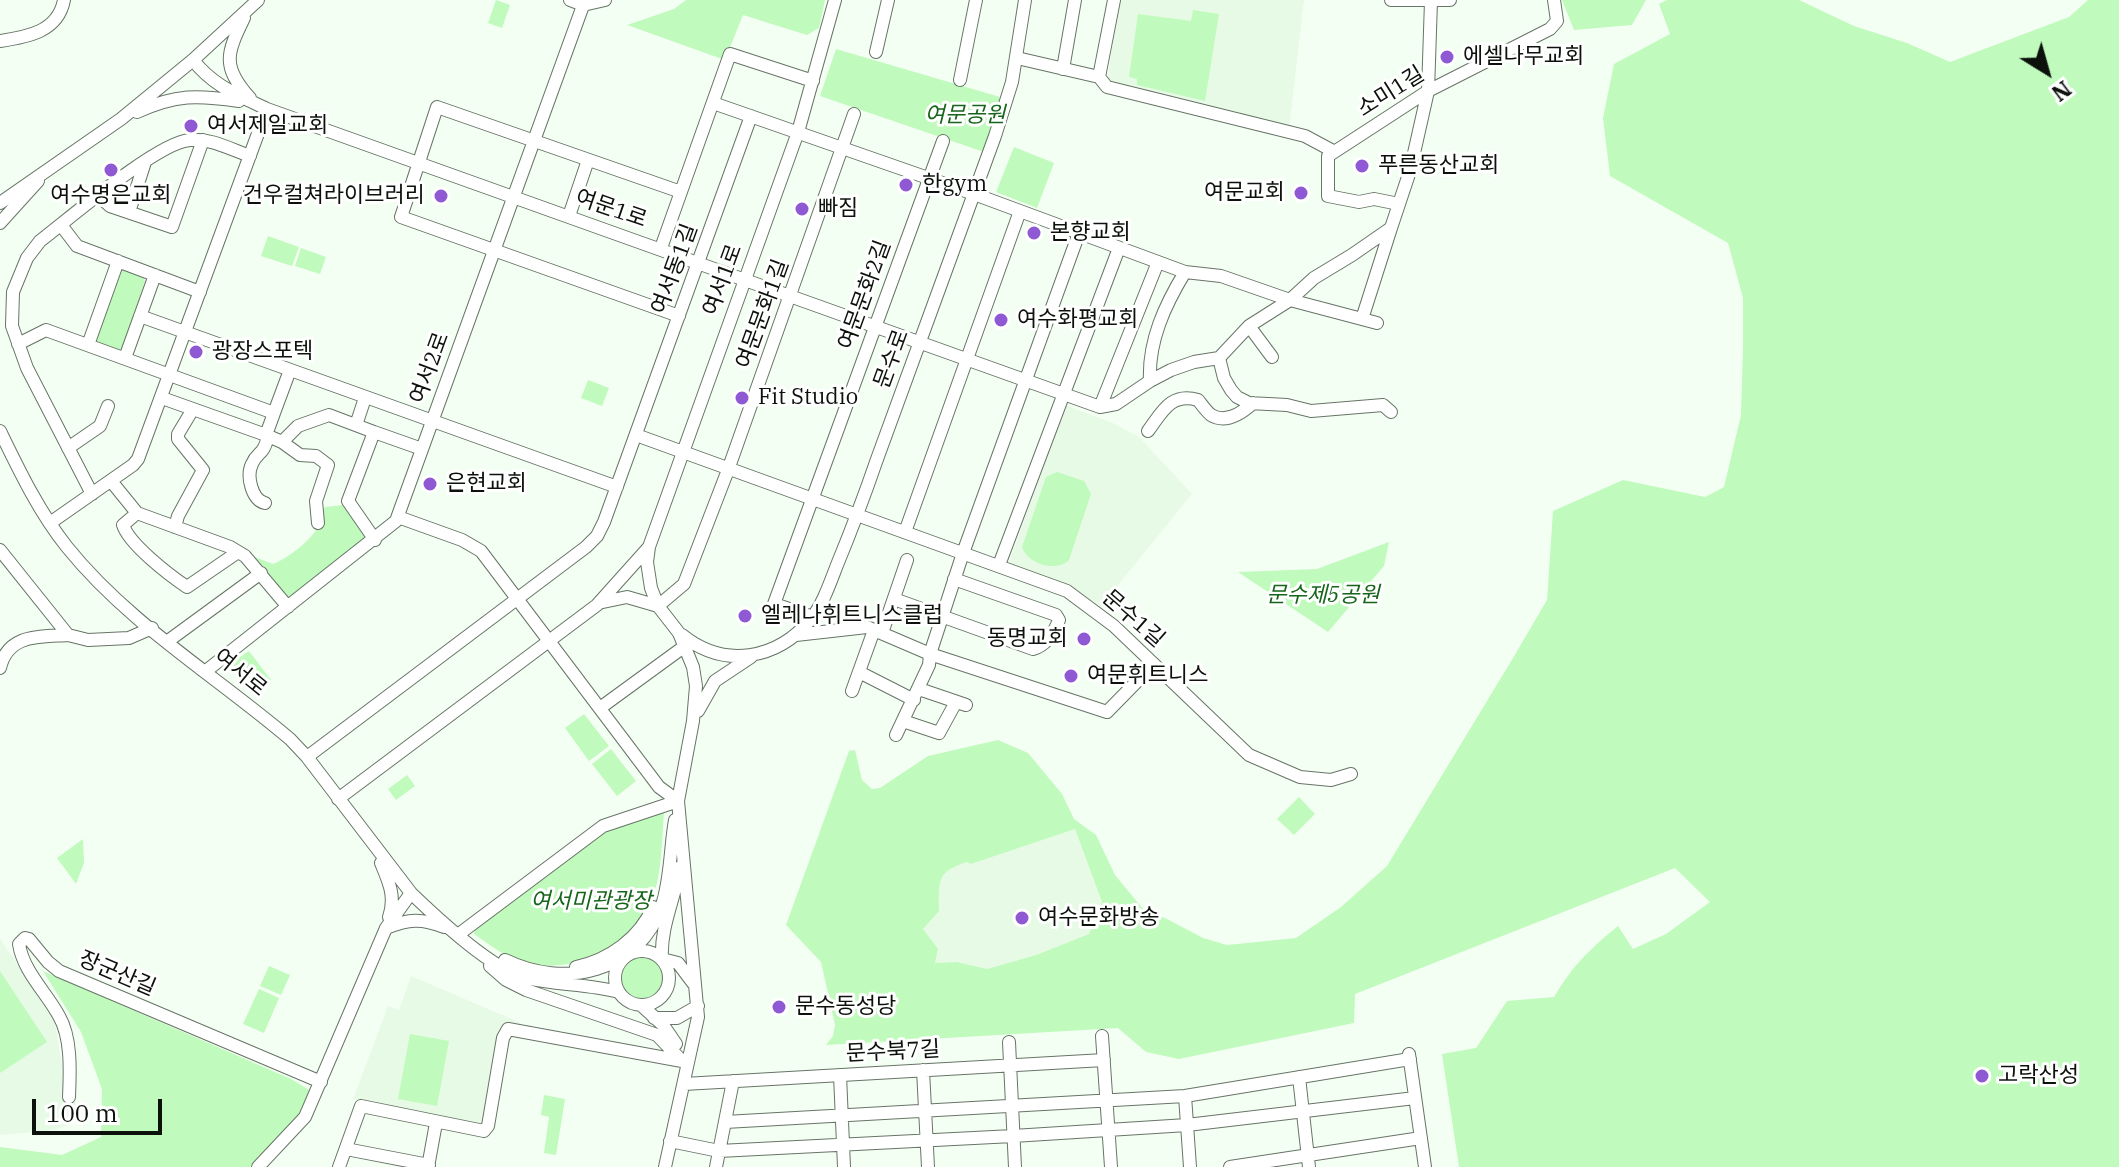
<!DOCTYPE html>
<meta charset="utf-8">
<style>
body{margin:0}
#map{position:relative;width:2119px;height:1167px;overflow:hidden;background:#f4fff3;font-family:"IBM Plex Serif",serif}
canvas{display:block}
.north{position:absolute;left:2007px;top:32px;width:80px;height:80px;-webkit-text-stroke:6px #fff;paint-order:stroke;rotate:143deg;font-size:22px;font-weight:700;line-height:32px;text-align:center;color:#0c110c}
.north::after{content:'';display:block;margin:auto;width:28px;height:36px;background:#0c110c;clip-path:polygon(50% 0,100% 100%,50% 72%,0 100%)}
.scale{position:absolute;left:32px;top:1099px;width:130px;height:36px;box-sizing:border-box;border:4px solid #0c110c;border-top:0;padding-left:10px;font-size:24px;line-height:28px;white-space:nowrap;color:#0c110c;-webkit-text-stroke:6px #fff;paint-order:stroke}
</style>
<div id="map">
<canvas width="2119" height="1167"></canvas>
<div class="north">N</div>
<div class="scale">100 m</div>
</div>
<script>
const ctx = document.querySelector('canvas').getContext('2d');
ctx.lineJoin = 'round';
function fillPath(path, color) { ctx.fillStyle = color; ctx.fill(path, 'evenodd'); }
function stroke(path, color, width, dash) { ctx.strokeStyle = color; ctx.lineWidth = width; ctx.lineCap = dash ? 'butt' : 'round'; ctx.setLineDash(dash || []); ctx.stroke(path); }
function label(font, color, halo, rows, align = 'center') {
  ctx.font = font + ' "IBM Plex Serif","Noto Sans KR",serif'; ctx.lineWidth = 6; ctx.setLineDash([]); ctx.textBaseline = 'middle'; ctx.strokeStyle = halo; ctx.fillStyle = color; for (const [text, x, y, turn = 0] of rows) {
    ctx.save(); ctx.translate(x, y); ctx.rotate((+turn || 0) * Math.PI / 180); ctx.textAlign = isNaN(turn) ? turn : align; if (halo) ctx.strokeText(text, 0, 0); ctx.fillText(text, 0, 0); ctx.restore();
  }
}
fillPath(new Path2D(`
 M1119,0H1304L1289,130L1107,83Z
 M1065,405L1115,424L1139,437L1192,494L1101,606L1071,588L1009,563Z
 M1075,829L1102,902L1089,934L1036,955L987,969L957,962L935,963L938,949L922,929L939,911V884L943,872L950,867L967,862L971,864Z
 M0,939L54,1017L62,1066L63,1096L75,1098L76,1116L67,1125L55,1130L0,1135Z
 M411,976L521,1023L520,1027L502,1026L483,1127L428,1118L353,1099L388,1006L399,1010Z`), '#e7fae5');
fillPath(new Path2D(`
 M496,0L510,5L502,28L488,23Z
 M686,0H825L819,28L807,35L743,15L725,60L627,25L674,9Z
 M1562,0H1646L1632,25L1574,30Z
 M1667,0H1799L1854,26L1907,43L1950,62L2069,17L2088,0H2119V1167H1459L1442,1054L1476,1048L1507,1001L1554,997C1573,965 1590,949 1618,926L1633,949L1666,934L1710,902L1675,868L1355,994L1354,1023L1179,1059L1146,1052L1118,1028L826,1045L833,1036L835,1025L821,962L786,925L849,751L855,750L862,780L872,789L880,788L928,756L998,740L1028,753L1062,794L1074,819L1096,835L1115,875L1143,909L1167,919L1203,938L1227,945L1296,938L1341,907L1387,866L1510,663L1547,600L1553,511L1623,480L1705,497L1724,487L1741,415L1743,346V298L1728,243L1610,176L1603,118L1614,64L1670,34L1659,4ZM1075,829L1102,902L1089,934L1036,955L987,969L957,962L935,963L938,949L923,929L939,911C939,880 936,872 967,862L971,864Z
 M1193,10L1219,14L1205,101L1137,85V79L1129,77L1138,14L1191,21Z
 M836,49L1000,97L984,152L820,96Z
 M1014,147L1054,163L1037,208L996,192Z
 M268,236L299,247L292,266L261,256Z
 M301,248L326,257L320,274L295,266Z
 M125,267L142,275L145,281L122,349L114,352L98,346L94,340L120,270Z
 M588,380L609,388L602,406L581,398Z
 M1057,472L1084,481L1091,494L1069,560C1057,573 1027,564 1022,547L1046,477Z
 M343,505L366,537L361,544L290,597L284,595L255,557L273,564C287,559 313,539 319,525C322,517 319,514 325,507Z
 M1389,542L1384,566L1328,632L1238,572L1317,569Z
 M249,651L271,680L257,690L234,672L233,662Z
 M584,714L609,746L589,761L565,728Z
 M611,749L636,781L617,796L592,764Z
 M407,775L415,786L396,800L388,789Z
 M1299,797L1315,814L1294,835L1277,819Z
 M664,812C662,838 662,866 655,891C637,948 565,983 510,957C497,951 486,942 474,934L475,927L610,829Z
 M83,839L84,863L76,884L57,858Z
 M622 978a21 21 0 1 1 42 0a21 21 0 1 1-42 0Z
 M269,966L290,975L281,995L260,986Z
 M0,971L47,1042L0,1073Z
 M43,971L291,1079L311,1091L298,1120L250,1167H0V1147L62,1155L101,1137L102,1089L81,1032Z
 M259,989L279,998L264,1033L243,1024Z
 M410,1034L449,1041L437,1106L398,1099Z
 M544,1095L565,1099L556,1155L544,1153L549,1117L541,1115Z`), '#c0fabd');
const minor = new Path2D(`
 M570,0L583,5L605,0
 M1391,0H1450
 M244,18C227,53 221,66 250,98
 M0,41C27,37 58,32 64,0
 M876,52L888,0
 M1017,58L1099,77L1107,87L1305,136L1333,151
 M193,60C213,86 238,95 267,109L1100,407L1116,404L1150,381L1171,370L1194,362L1219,358L1249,326L1290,300L1314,278L1352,255L1391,228L1410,171L1428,91L1431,1
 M1063,69L1075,0
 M1099,77L1114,0
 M960,80L976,0
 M713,103L974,194L1185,272L1221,276L1290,300L1377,323
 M137,112C176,94 198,95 239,101
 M99,196L110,206L172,227L203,140
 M0,203L121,119L193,60L258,0
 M1399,204L1374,199L1359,202L1328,196V156L1428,91L1550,29L1557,21L1554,0
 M129,212L145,162
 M569,216L588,160
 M0,223L38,181
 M61,225L77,246L200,292
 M661,248L730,54L813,81
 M140,316L617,487
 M679,316L401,217L437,107L681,192
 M1362,319L1391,228
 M1249,326L1272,357
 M18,344L46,330L274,413L266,435L282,442L298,426L329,415L374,432L348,501L375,540
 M88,345L118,261
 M125,358L155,275
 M1219,358L1224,378L1231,390L1237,397L1249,403L1287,405L1311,411L1383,405L1391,412
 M1150,381C1148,341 1165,305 1185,272
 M162,398L266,435
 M1100,407L1158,262
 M274,413L290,370
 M356,425L365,398
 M0,431C20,472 39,512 67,547C128,623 216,676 290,739L307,757L411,893C437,918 492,970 526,978C556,985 588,984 619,992
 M1148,431C1162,412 1171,392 1198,400C1202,405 1206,411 1211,415C1226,424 1242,413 1253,403
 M374,432L422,449
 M636,435L1067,591L1114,626L1249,755L1300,777L1331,780L1351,774
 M282,442L300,455L316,456L328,465L316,501L318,523
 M68,448L100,426L108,406
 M111,481L137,513L230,547L245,556L288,607
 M92,494L27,368L12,326L13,292L27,258L40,241C70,218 158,142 190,140C211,138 230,149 250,156
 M265,503C252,500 246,476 252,464C258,450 263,457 268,436
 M137,513L123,525C129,544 169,575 187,587L238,552
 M398,517L462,540L481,551L659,787L678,801L603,826L459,934
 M50,523L133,465L138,459L267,109
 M175,527L178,516L203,470L178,439V434L193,409
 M905,532L1020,211
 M0,550L68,635L88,640L129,638L152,628
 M999,565L1119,248
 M894,599L1033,649C1047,645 1054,633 1059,620L1056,615L954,579
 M603,602L627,597L658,606
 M658,606L684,584L728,470L854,114
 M813,617L774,604L943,141
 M882,633L907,560
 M682,635C724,669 777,660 811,619C823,604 830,583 837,565C851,531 864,497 876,462C915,353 956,245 995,136L1012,82L1025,0
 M796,635L867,627L930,654L1107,712L1154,664
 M168,641L261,573
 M0,668C8,633 41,637 68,635
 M206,671L396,521L585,0
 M859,672L914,700
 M919,689L966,705
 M852,691L874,630
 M600,708L685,646
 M698,711L715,681L751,657
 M903,721L939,733L956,702
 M896,735L929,665L930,654L963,553L1079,233
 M307,757L586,547L597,536L604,522L751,116
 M338,799L597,605L649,547
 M381,863C389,882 396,897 389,917
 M680,867C675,898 660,927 662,959L678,963L693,983
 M386,928C409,919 421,918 444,927
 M615 978a27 27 0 1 1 54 0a27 27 0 1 1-54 0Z
 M505,960C564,989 639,973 662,905C671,878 670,848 675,820
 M490,966L506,980L526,990L657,1035L682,1061
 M576,967C609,960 640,938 653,907
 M641,1005L663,1025L676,1044
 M654,1018H677L698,1006
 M1102,1036L1111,1167
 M1009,1042L1015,1167
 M1409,1054L1425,1167
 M923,1070L928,1167
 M840,1075L844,1167
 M1299,1077L1309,1167
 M684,1084L1104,1060
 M1185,1096L1190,1167
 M69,1097C70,1073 72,1038 59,1016C46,992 23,971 19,944L25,938L29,939L48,962L59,971L321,1082
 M725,1122L1185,1096L1410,1059
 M670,1141L719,1151L1013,1136L1187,1125L1415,1098
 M346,1149L429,1165
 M258,1167L305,1117L386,928L411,893
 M339,1167L361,1106L484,1131L488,1126L503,1038L508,1029L682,1061
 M428,1167L436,1123
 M665,1167L698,1017L678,801L693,721L696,686L693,667L679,633L658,606L651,588L647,562L649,547L798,132L835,0
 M716,1167L733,1081
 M1230,1167L1421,1138`);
stroke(minor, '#687467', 14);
stroke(minor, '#fff', 12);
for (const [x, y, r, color] of [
 [1447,57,8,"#8e59d2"],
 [191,126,8,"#8e59d2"],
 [1362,166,8,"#8e59d2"],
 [111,170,8,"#8e59d2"],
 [906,185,8,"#8e59d2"],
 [1301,193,8,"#8e59d2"],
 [441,196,8,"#8e59d2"],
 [802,209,8,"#8e59d2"],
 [1034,233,8,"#8e59d2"],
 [1001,320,8,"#8e59d2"],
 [196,352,8,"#8e59d2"],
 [742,398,8,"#8e59d2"],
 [430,484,8,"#8e59d2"],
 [745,616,8,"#8e59d2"],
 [1084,639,8,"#8e59d2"],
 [1071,676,8,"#8e59d2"],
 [1022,918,8,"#8e59d2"],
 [779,1007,8,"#8e59d2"],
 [1982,1076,8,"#8e59d2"]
]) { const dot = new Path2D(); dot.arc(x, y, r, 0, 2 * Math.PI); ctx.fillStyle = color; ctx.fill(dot); stroke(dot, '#fff', 3); }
label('22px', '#0c110c', '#fff', [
 ["에셀나무교회",1463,57],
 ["여서제일교회",207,126],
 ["푸른동산교회",1378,166],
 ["한gym",922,185],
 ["여문교회",1285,193,"right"],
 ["여수명은교회",111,196,"center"],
 ["건우컬쳐라이브러리",425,196,"right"],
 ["빠짐",818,209],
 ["본향교회",1050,233],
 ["여수화평교회",1017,320],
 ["광장스포텍",212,352],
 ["Fit Studio",758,398],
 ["은현교회",446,484],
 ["엘레나휘트니스클럽",761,616],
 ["동명교회",1068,639,"right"],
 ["여문휘트니스",1087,676],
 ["여수문화방송",1038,918],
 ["문수동성당",795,1007],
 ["고락산성",1998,1076]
], 'left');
label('22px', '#0c110c', '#fff', [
 ["소미1길",1391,92,-32],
 ["여문1로",611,209,19],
 ["여서동1길",675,269,-70],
 ["여서1로",723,280,-70],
 ["여문문화2길",865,295,-70],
 ["여문문화1길",763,314,-70],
 ["문수로",892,359,-70],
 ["여서2로",430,368,-70],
 ["문수1길",1133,619,41],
 ["여서로",240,673,39],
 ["장군산길",117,974,23],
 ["문수북7길",893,1052,-3]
]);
label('italic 22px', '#16651b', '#fff', [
 ["여문공원",965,116],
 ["문수제5공원",1323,596],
 ["여서미관광장",591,902]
]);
</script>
